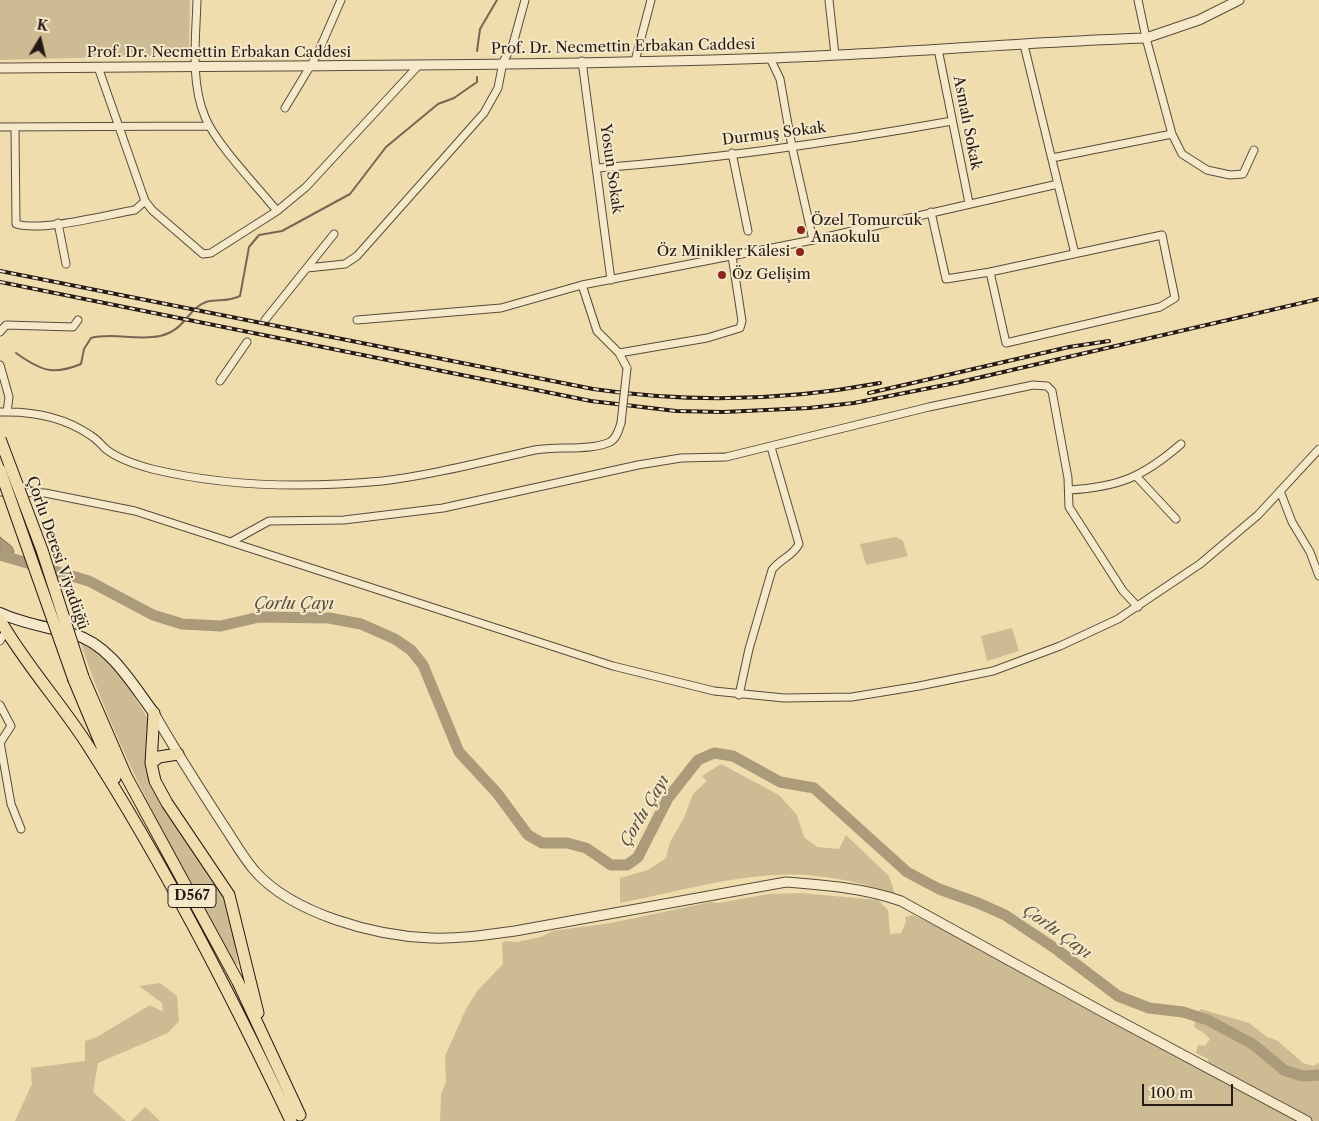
<!DOCTYPE html>
<meta charset="utf-8">
<style>
body{margin:0}
#map{position:relative;width:1319px;height:1121px;overflow:hidden;background:#efddad;font-family:"Libre Caslon Text",serif}
canvas{display:block}
.north{position:absolute;left:15px;top:15px;width:50px;height:50px;-webkit-text-stroke:4px #f5e9ca;paint-order:stroke;rotate:9deg;font-size:14px;font-weight:700;line-height:20px;text-align:center;color:#261a16}
.north::after{content:'';display:block;margin:auto;width:18px;height:22px;background:#261a16;clip-path:polygon(50% 0,100% 100%,50% 72%,0 100%)}
.scale{position:absolute;left:1142px;top:1084px;width:91px;height:22px;box-sizing:border-box;border:2px solid #261a16;border-top:0;padding-left:6px;font-size:15px;line-height:18px;white-space:nowrap;color:#261a16;-webkit-text-stroke:4px #f5e9ca;paint-order:stroke}
</style>
<div id="map">
<canvas width="1319" height="1121"></canvas>
<div class="north">K</div>
<div class="scale">100 m</div>
</div>
<script>
const ctx = document.querySelector('canvas').getContext('2d');
ctx.lineJoin = 'round';
function fillPath(path, color) { ctx.fillStyle = color; ctx.fill(path, 'evenodd'); }
function stroke(path, color, width, dash) { ctx.strokeStyle = color; ctx.lineWidth = width; ctx.lineCap = dash ? 'butt' : 'round'; ctx.setLineDash(dash || []); ctx.stroke(path); }
function label(font, color, halo, rows, align = 'center') {
  ctx.font = font + ' "Libre Caslon Text",serif'; ctx.lineWidth = 4; ctx.setLineDash([]); ctx.textBaseline = 'middle'; ctx.strokeStyle = halo; ctx.fillStyle = color; for (const [text, x, y, turn = 0] of rows) {
    ctx.save(); ctx.translate(x, y); ctx.rotate((+turn || 0) * Math.PI / 180); ctx.textAlign = isNaN(turn) ? turn : align; if (halo) ctx.strokeText(text, 0, 0); ctx.fillText(text, 0, 0); ctx.restore();
  }
}
fillPath(new Path2D(`
 M0,0H190L189,51L183,55L0,60Z
 M896,537L903,541L908,556L866,565L860,544Z
 M1012,628L1019,651L987,661L981,636Z
 M79,638L111,659L150,722L146,763L223,890L229,908L238,965L233,962L227,953C173,850 115,749 79,638Z
 M721,764L779,795L797,815L804,837L817,847L839,849L846,835L889,876L895,894C865,884 837,877 805,875C749,871 676,892 620,903V878L648,870L666,858L670,842L684,818L693,794L707,781L702,776Z
 M801,893L878,900L888,910L890,934L901,933L906,922L905,917L913,915L957,935L982,952L998,958L1035,981L1045,984L1058,994L1163,1050L1209,1065L1208,1059L1196,1053L1198,1045L1205,1046L1210,1039L1204,1033L1194,1027L1197,1013L1201,1009L1249,1023L1267,1037L1278,1041L1303,1063L1313,1066L1319,1063V1121H440L441,1094L446,1082L445,1056L466,1009L478,990L503,964L502,943L506,941L517,942L541,937L552,931L611,923L711,902L718,903L768,894Z
 M160,983L177,996L179,1021L168,1033L98,1063L93,1092L126,1121H15L32,1084L31,1068L85,1061V1041L97,1037L150,1005L163,1012L162,1003L139,986Z
 M145,1107L160,1121H131Z`), '#cdbc93');
const water = new Path2D(`
 M0,537L12,547L14,552L9,558L0,560Z`);
fillPath(water, '#ab9b7a');
stroke(water, '#766752', 1);
stroke(new Path2D(`
 M477,51L480,29L497,0
 M16,353C40,370 52,376 81,364L84,349L91,338C113,332 136,341 160,336C186,330 188,308 206,302C218,298 225,303 240,296L249,247L259,235L282,231L350,194L386,147L438,104L454,98L477,82V77`), '#766752', 2);
stroke(new Path2D(`
 M0,555L89,581L153,615L182,624L221,626L259,617L329,618L361,624L395,639L411,650L423,665L459,752L497,793L528,835L542,843H567L586,848L611,865H627L638,857L668,798L698,760L714,753L733,756L780,782L814,788L907,872L939,889L978,903L1005,915L1056,949L1118,996L1149,1008L1183,1012L1208,1020L1254,1045L1284,1070L1302,1076L1319,1075`), '#ab9b7a', 11);
const minor = new Path2D(`
 M197,0C196,38 190,81 205,117C216,144 257,186 277,211
 M829,0L835,55
 M1138,0L1146,38L1172,134L1182,154L1207,170L1230,175L1243,174L1254,150
 M1024,45L1075,254
 M938,49L969,203
 M770,58L780,79L792,147L813,240
 M582,61L611,280
 M635,61L651,0
 M285,108L317,55L341,0
 M0,127L209,126
 M15,128L16,224C43,232 105,215 135,210L145,201L98,67
 M732,153L748,231
 M1052,158L1172,134
 M598,168C717,159 835,142 952,121
 M145,201L152,210L203,254L211,253L277,211L306,187L418,66
 M931,212L946,279L990,272L1006,343L1160,307L1175,298L1162,235L990,272
 M58,223L66,264
 M307,268L345,264L357,256L484,113L498,88L503,62L513,44L525,0
 M582,285L597,331L619,353L627,368
 M265,320L334,234
 M357,320L501,308L582,285L813,240L1058,184
 M0,332L6,325L73,327L78,320
 M619,353L707,338L740,328L742,321L732,256
 M0,365L9,397L7,412
 M220,381L247,342
 M0,412C31,411 64,417 90,435C97,439 101,445 107,450C120,460 137,465 152,469C226,487 307,488 382,481C433,475 485,461 535,450C557,446 591,451 610,442C617,438 619,429 621,423
 M1136,476L1176,519
 M1069,490C1119,487 1143,477 1181,444
 M1280,491L1292,522L1310,552L1319,576
 M0,492L45,493L135,511L613,666L714,691L784,698L852,697L919,686L993,671L1060,646L1118,619L1200,564L1258,515L1319,449
 M231,542L269,521L344,520L443,508L638,465L681,458L726,457L929,407L1033,385L1047,386L1052,391L1068,478L1069,507L1123,591L1138,607
 M0,641L6,631
 M739,695L749,649L772,570C780,559 793,556 799,544L771,447
 M0,705L11,726L0,743
 M0,742L11,804L21,829`);
const tertiary = new Path2D(`
 M0,68C257,65 515,67 772,58C896,54 1021,42 1146,38L1199,20L1239,0
 M154,713C176,752 200,789 224,826C234,841 243,857 254,870C292,914 375,936 431,938C459,939 487,935 515,931L786,882C825,885 864,888 901,901L1101,1011L1307,1121`);
const secondary = new Path2D(`
 M0,613C24,624 48,627 73,634C110,644 132,684 154,713`);
const trunk = new Path2D(`
 M0,620C25,664 60,702 87,744C164,864 230,993 291,1121
 M83,677L126,776L238,982L300,1115
 M74,680L115,778
 M154,713L151,763L155,781L167,803L229,895L258,1013
 M151,763L159,757L178,754`);
stroke(minor, '#584b3c', 9);
stroke(tertiary, '#584b3c', 11);
stroke(secondary, '#261a16', 12);
stroke(trunk, '#261a16', 13);
stroke(minor, '#f5e9ca', 7);
stroke(tertiary, '#f5e9ca', 9);
stroke(secondary, '#f5e9ca', 10);
stroke(trunk, '#efddad', 11);
const rail = new Path2D(`
 M0,271L593,389C689,403 785,401 880,383
 M0,282L591,401L676,411L723,412L809,408L854,403L960,382L1319,299
 M869,393L1069,347L1109,341`);
stroke(rail, '#261a16', 4);
stroke(rail, '#f5e9ca', 2, [5.5]);
const minorBridge = new Path2D(`
 M621,423L627,368`);
const trunkBridge = new Path2D(`
 M0,439L42,550L83,677
 M0,470L74,680`);
stroke(minorBridge, '#584b3c', 9, []);
stroke(trunkBridge, '#261a16', 13, []);
stroke(minorBridge, '#f5e9ca', 7);
stroke(trunkBridge, '#efddad', 11);
for (const [x, y, r, color] of [
 [801,230,5,"#8f2418"],
 [800,252,5,"#8f2418"],
 [722,275,5,"#8f2418"]
]) { const dot = new Path2D(); dot.arc(x, y, r, 0, 2 * Math.PI); ctx.fillStyle = color; ctx.fill(dot); stroke(dot, '#f5e9ca', 2); }
for (const [x, y, w] of [
 [192,896,48]
]) { const box = new Path2D(); box.roundRect(x - w / 2, y - 11.5, w, 23, 4); ctx.fillStyle = '#f5e9ca'; ctx.fill(box); stroke(box, '#261a16', 1); }
label('bold 14px', '#261a16', null, [
 ["D567",192,896]
]);
label('15px', '#261a16', '#f5e9ca', [
 ["Prof. Dr. Necmettin Erbakan Caddesi",623,47,-1],
 ["Prof. Dr. Necmettin Erbakan Caddesi",219,53],
 ["Asmalı Sokak",967,123,79],
 ["Durmuş Sokak",774,134,-7],
 ["Yosun Sokak",611,169,82],
 ["Çorlu Deresi Viyadüğü",57,553,71]
]);
label('15px', '#261a16', '#f5e9ca', [
 ["Özel Tomurcuk",811,221],
 ["Anaokulu",811,238],
 ["Öz Minikler Kalesi",790,252,"right"],
 ["Öz Gelişim",732,275]
], 'left');
label('italic 16px', '#5b4e3e', '#f5e9ca', [
 ["Çorlu Çayı",294,604],
 ["Çorlu Çayı",645,811,-59],
 ["Çorlu Çayı",1057,932,36]
]);
</script>
